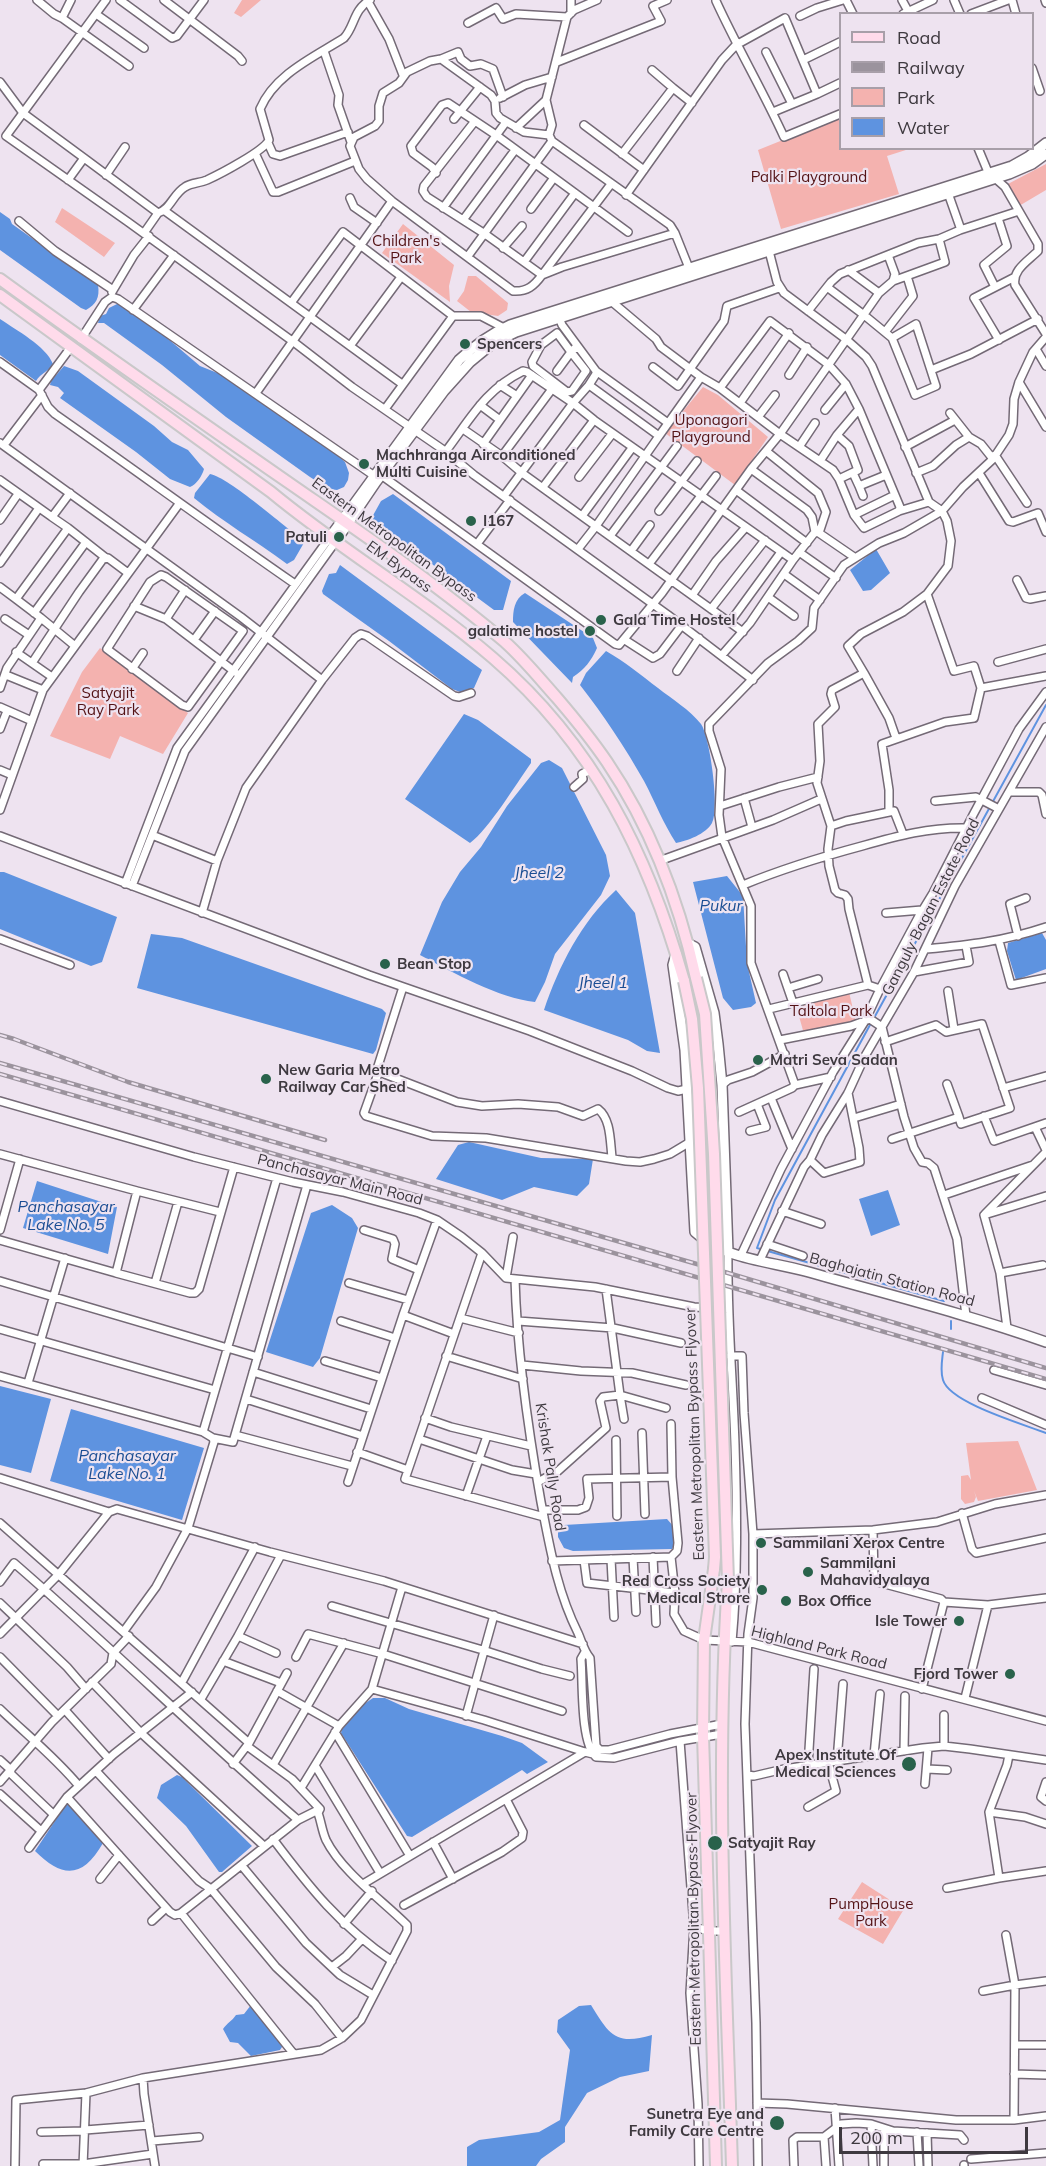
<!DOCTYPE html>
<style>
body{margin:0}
#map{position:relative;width:1046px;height:2166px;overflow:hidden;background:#eee3f0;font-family:Mulish,sans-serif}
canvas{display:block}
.legend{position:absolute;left:839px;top:12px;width:195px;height:138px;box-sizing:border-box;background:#eee3f0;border:2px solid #a89fa9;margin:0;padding:8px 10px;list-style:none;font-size:18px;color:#3e393f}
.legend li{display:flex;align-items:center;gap:12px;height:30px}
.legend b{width:30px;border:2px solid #a89fa9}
.scale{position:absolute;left:839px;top:2127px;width:189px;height:27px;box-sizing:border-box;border:3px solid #3e393f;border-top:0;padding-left:8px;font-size:18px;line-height:21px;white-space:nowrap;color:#3e393f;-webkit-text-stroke:4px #eee3f0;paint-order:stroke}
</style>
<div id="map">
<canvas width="1046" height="2166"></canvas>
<ul class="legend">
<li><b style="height:8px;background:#ffdbeb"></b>Road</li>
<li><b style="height:8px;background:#9b939d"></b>Railway</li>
<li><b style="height:16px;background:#f4b2af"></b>Park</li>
<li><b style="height:16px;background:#5e93e0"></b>Water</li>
</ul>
<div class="scale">200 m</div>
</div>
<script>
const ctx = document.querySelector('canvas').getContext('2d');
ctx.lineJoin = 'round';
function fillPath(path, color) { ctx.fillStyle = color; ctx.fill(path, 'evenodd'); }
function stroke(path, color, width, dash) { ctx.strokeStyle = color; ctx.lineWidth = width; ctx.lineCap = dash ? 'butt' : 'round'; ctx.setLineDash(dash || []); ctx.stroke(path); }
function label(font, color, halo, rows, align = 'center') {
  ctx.font = font + ' Mulish,sans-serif'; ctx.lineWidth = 4.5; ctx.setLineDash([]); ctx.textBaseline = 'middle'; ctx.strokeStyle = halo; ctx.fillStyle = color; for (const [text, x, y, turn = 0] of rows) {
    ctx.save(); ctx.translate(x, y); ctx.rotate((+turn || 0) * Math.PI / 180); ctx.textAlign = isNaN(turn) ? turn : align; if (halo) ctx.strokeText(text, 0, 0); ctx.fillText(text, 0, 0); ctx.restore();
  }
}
fillPath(new Path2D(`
 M242,0H261L241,17L234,13Z
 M840,117V148L909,149L887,156L899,194L781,229L758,150Z
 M1046,164V190L1019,206L1006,185Z
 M62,208L115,243L104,257L55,222Z
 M403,224L454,265L449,286L450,302L382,253Z
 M468,276H476L508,303L507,310L498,316L471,312L457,301L464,291Z
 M703,387L718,395L768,437L735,485L665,433Z
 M100,648L188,713L163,754L120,736L110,759L50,736L82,672Z
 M849,992L856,1022L804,1034L797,1009L798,1004Z
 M1018,1441L1037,1490L978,1501L974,1491L976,1497L974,1502L965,1504L961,1499V1476L968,1475L971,1480L966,1443Z
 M862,1882L904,1909L883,1944L838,1919Z`), '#f4b2af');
fillPath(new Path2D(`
 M0,212L10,219L12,224L98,285C100,298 96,304 86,310L81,308L0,250Z
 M119,303L153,326L200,366L220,374L272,407L335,453L345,462L349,473L348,480L344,487L337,490L329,489L310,477L226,417L162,365L104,323H98L100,316L106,314L109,308Z
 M0,319C16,330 46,346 53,364C48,372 41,373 36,381L0,355Z
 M64,366L78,371L154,426L172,442L188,450L204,469C202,476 197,484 190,487L170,479L136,452L60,398L64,393L58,387L50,385L51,381Z
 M210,474C230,478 284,527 305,541L294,560L287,564C256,541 223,522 194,498L195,493Z
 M393,494L511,581L503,610H494L371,519L381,501Z
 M876,549L890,573L871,590L863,591L850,570Z
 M340,565L482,670L474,688L463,693L452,689L389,641L323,594L322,591L329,574L336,573Z
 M525,593L593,638L597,648C591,661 585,669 573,677L572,683L513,622C513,611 514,599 525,593Z
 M606,651C625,662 641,675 658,688C672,699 690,710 701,724C710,737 720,810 712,823C706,834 687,841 676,843C663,823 655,802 644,781C626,749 603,714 580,685L586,673Z
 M464,714L478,720L531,759V763C516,784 489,829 470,843L405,799Z
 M549,760L562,768L606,855L610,876L601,895L555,954L545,982L535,1002C498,998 454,973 420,955L442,902L460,872L481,847L507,806L541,763Z
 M0,872H4L117,917L102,962L91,966L0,929Z
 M727,876L743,896L747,963L756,1003L751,1007L733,1010L723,998L693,882Z
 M616,890L635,913L660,1053L647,1051L628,1040L544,1010C559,966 581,922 616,890Z
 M1042,933L1046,940V969L1016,980L1007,951L1008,943Z
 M151,934L182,938L382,1009L386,1013L376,1050L373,1054L137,988Z
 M469,1142L541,1158L593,1159L589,1184L577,1196L534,1187L502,1200L436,1179L458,1145Z
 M37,1181L117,1207L108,1254L23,1228Z
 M888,1190L900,1225L871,1236L859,1199Z
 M332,1205L352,1218L358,1228L320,1358L313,1367L266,1352L311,1213Z
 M0,1386L51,1399L31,1473L0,1465Z
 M71,1409L204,1448L182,1520L50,1481Z
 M667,1519L674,1527L675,1543L672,1549L573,1551L564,1548L558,1537V1528L564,1525Z
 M373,1698H385L409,1709L502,1736L522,1743L548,1762L527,1774L522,1770L412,1837L407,1836L341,1733L342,1729L364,1704Z
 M177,1775L182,1777L252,1846L222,1872H219L186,1826L157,1798L161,1785Z
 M67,1803L90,1825L103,1843C83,1878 63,1879 35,1851Z
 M251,2005L284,2044L280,2050L251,2056L238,2043L230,2042L223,2029C227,2023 232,2021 236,2015L244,2014Z
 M591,2005C609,2034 615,2046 652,2035L649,2071L620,2077L587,2093L565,2127V2142L541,2159L536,2166H467V2147L479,2140L539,2132L560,2120L570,2050L557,2032L558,2020L579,2006Z`), '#5e93e0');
stroke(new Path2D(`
 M874,1018L1046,705
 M871,1023L775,1200L757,1248L944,1301
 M951,1329V1321
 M943,1352C942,1361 940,1371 943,1380C950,1403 1023,1424 1046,1433`), '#5e93e0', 2);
const street = new Path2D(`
 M37,0L54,14L62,18
 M71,0L62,18L129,66
 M106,0L6,136L128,222L295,343L352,387L445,451L474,475L668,615L753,680
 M120,0L172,38L177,36L204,0
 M164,0L238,56L242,61
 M367,0L389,39L403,75
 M846,0L853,14
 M902,0L908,11
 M954,0L960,14
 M1012,0L1016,14
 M1045,0L1046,3
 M716,1C737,47 763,91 784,137L840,114
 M571,13V0
 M96,14L144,48
 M903,14L933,0
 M971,14L1008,0
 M800,16L817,8L843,0
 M468,23L496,8L503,19L516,14L567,17
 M324,51L339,95L338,105L351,142
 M766,52L792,104
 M441,59L458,52L461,59L470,66L481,64L493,69L503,97
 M803,60L840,42
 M557,62L661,21L653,6L667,0
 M1032,68L1040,91
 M652,70L673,88
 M0,82L23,113L84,158L68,180
 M500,98L525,85L552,77
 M546,100L552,125L549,135
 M773,112L817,94
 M454,119L480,87
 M475,121L424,186L423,191L427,197L485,234L542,275C534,286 527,292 513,291L392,201L367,179L359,169L350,146L354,137L375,126L379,121V106L383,93L399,83L407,72L430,61L441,59L491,95L495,101L496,113L500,118L524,132L549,135L552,141L670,225L675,233L689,268
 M584,125L644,170
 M516,128L546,100L567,17L574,10L597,0
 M268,143L273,154L280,156L348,132
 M978,148L988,172L1005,187L1038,244V251C1028,261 1012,270 1015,285L1046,334
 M255,153L273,192H278L355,161
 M622,154L673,88L692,103
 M84,158L158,213C171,209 173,194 185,187C191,183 200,183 207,180C220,174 264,151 269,140L260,109C275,74 314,57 344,38C355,26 353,10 370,0
 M436,173L432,167L413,153L411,146L442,105L448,103L496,135L628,232
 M106,175L125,147
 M611,184L542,275L562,267L675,233
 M626,195L722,60L736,45L785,18L817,94L840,83
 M350,198L354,207L377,223
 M443,208L506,122
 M531,209L553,179
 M165,211L402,384
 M463,220L515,150
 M19,221L55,251L113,290
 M960,230L1019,211
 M144,233L158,213
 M768,247L777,282L784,293L847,340L866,357L872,366L929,502L942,511L947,521L951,541L948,566L927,594L903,612L861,634L848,646L864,673L832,690L831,694L835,707L818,724L820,761L817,783L831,826L828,849L829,866L835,890L838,893L845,895L848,899L849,909L868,985
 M503,248L522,226
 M888,255L895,274L893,281
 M468,256L552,141
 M524,262L575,193
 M848,270L879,293
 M827,287L864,315L892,338L916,324L936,386L915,395L892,338
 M995,287L984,265L1007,246L998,218
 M112,292L134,255L149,236
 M291,303L343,232L453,316H481L504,328
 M133,310L174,255
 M808,311L831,282L840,274L918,243L939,239
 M558,315L562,325L596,371V374L589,385L659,436L701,377L661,347L656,339L611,301
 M885,332L913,296L907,276
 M81,339L105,302L112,297L118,299L373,475
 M999,340L974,298L1013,278
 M350,346L401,277
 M1036,349L1046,366
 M0,362L39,390L71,347
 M653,367L678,386L724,321L727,306L779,288
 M931,370L971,354L1038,319
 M557,371L571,352L557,333L541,345L532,362L533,366L567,392L572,391L586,371L571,352L577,346
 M596,371L668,423
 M789,375L807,347
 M701,377L720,388L770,321L829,365L846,384
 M1019,382L1046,427
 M500,385L517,396
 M589,385L573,403L594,420
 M720,388L780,434L833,470L839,479L854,515L864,528L899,511L900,507L859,409L837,435L820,461
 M39,390L48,407L55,414C135,470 214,528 295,584
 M256,393L392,201
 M740,403L789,333
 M480,405L500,420
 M385,409L453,316
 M825,410L846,384L859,409
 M950,413L969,437
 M758,417L775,395
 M463,429L502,456L552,389
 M837,435L849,446L858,470L839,479
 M0,443L241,617L322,680
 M483,444L532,375
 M4,445L42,395
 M799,447L815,423
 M905,447L955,420
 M446,451C471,418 485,390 523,371L527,372L573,403L504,496
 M766,451L818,493L826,512L819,533
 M995,455L1027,503
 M502,456L522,473L743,632
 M751,469L807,510L812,517L815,532
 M853,473L859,486L886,475
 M916,473L933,466L956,445L969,437L981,444L993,459
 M979,473L1009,521L1013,522L1038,513L1046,532
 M381,475L615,644L619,645L662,593L751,469L780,434L879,293L893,281L945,262L939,239L960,230V227L948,193
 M579,477L612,434
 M0,480L52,517
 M859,486L863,496
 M543,487L594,420L793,560L750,623L722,655
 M736,490L807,543
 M659,511L697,461
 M899,511L929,502
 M854,515L895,495
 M582,516L632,448
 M0,520L18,494
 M68,528L106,558
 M610,536L677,446
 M477,544L510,500
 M578,549L596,526L659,436
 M631,551L650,525
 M799,552L836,578
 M793,560L815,532L819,533L854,557
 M0,563L39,508
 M649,564L716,476
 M784,574L820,600
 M161,575L166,577L243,631L188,707L182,705L107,649L150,582Z
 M1017,580L1026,598L1030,599L1046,596
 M0,587L16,599
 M693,594L716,561L746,527
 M927,594L954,671L974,666L981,688L1046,676
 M768,597L794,616
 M134,606L166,619L235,672
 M711,609L765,540
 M34,613L86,542
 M41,618L75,646
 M5,619L29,635
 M166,619L185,590
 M730,622L781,552
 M194,640L215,611
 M625,640L653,658L660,654L682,625
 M16,652L52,677
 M998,662L1046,649
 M32,663L79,592L103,559L108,558L128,573
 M132,669L143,653
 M677,671L699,638
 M864,673L889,718L896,738
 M6,675L43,690
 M0,688L7,668L41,618L16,599L68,528L52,517L70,493
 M0,707L32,721
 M0,729L7,711
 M0,770L12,775
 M574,787L583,779L582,774L592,769
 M1009,792H1039L1042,795L1046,814
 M744,798L752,827
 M935,801L976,797L999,809
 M720,806L779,787L818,777
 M0,810L43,690L179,504
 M889,811V790L882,744L945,722L974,718L981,688
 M831,826L846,821L894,811L903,834
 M152,835L217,861
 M0,836L369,975L530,1031L632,1071L668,1088L678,1091L687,1089
 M659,861L773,820L821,799
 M125,884L177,748L330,537
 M743,885C782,869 821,857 862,846C897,836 930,827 967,828
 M132,886L185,751L336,541
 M202,913L217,861L246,788L322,680L355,638L361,634L367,636L454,696L459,697L471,693
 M886,913L922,910
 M1018,936L1010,904L1026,898
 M0,939L70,965
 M999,941L1011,985L1046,978
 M926,949C970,945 1004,941 1046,927
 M914,972L969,962L966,946
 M783,974L793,1003
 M403,987L378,1066L382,1073L457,1102L482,1106L518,1104L558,1107L583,1116L598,1109C611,1119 610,1141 612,1157
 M788,988L818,979
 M880,989L919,916L933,893L973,815L1019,729L1046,692
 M948,991L954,1029
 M780,1040L851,1026L870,1019L882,1027L904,1117L914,1148L922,1162L928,1163L934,1168L957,1239L966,1316
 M885,1042L936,1025L946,1032L982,1024L1010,1108L961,1124L959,1117L892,1139
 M379,1071L364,1113L366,1116L432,1136L486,1138L626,1161L640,1162L654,1159L670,1154L690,1142
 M947,1084L959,1117
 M722,1085L728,1080L752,1072L785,1054
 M795,1085L831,1077
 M1003,1088L1046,1076
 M771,1098L792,1149
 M0,1101L194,1157L293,1182L343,1192L419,1213L437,1220L462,1237L482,1253L506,1278L595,1287L694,1307L728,1309
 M739,1112L792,1088L795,1085L751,963V906L722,837L719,815L721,769L709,731V724L768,663L798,641L812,628L814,608L844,565L879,543L904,533L942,511L963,487L993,459L1009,435L1013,424L1014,399L1019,382L1033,352L1046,337
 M984,1116L994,1141L1046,1123
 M854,1118L901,1104
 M1035,1127L1046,1150
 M750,1131L766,1127L757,1104
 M0,1154L137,1191
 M810,1160L824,1173L860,1162L859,1148L848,1093
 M944,1195L1033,1165
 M782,1211L821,1224
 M220,1212L137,1191L116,1273L190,1293H195L199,1289L234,1167
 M985,1214L1046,1152
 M0,1230L20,1159
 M364,1230L393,1239L395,1244L392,1259L419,1270
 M0,1240L116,1273
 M767,1244L803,1256
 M728,1252C727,1317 733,1381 735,1445C737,1510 738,1576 732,1642
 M482,1253L405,1479L544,1517
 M741,1255L781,1169L833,1072L865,1021L880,989L868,985L769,1009
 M760,1260L804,1167L810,1160L822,1135L848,1093L865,1056L914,972L955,886L1046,727
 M1000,1273L1043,1265
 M506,1278L513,1237
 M515,1279C517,1353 528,1429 541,1502C550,1548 557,1591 578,1633C582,1642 584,1651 590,1658L596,1746L600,1750H609L670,1734L722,1724
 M0,1281L258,1357
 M155,1283L178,1202
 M349,1283L408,1300
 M606,1289L620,1395L666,1408
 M403,1315L454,1334
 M460,1318L519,1333
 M341,1321L395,1338
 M518,1321L613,1328L681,1343
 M1007,1328L1000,1273L984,1215L1046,1196
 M0,1329L215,1390
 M446,1356L523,1379
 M730,1356H742L744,1413L753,1534V1598L748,1634L745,1724L756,2023L758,2166
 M325,1361L382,1378
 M522,1365L581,1371L632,1373L686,1385
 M994,1370L1046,1385
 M253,1372L371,1409
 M0,1376L203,1432L213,1438L214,1442L188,1528L156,1587L124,1631
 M28,1383L65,1258
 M982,1398L1046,1425
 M246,1399L363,1436
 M425,1418L451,1427L531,1446
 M671,1424L672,1477L678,1543L677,1551L671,1557
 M203,1432L277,1178
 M642,1433L645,1514
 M235,1435L352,1466
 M213,1438L233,1442L307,1185
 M419,1439L512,1470L536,1474
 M616,1440L617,1516
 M357,1452L408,1470
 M0,1478L109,1512
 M348,1482L403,1315L437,1220
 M538,1482L558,1471L606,1428L600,1401L603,1397L620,1395L624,1419
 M466,1496L487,1436
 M543,1510H578L586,1507L589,1498L587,1479L672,1477
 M962,1513L972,1549L976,1553L1046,1538
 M0,1523L249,1743
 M873,1530L874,1581L941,1599L944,1602L988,1605L1046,1598
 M753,1534L873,1530L937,1522L995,1504L1046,1495
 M653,1557L656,1623
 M633,1558L636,1612
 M611,1559L614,1617
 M584,1560L587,1583L675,1593
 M552,1561L671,1557L675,1593L674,1614L684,1631L704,1640L748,1642L1046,1721
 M0,1582L14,1563C111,1647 202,1737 298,1820
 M0,1603L67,1667L86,1689
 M332,1606L486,1651L542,1669L570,1676
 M0,1634L59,1574L109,1512L117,1509L270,1552L384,1581L583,1644
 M238,1636L276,1653
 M585,1652L581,1659C583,1681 580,1743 596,1757L614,1758L680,1741L722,1734
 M0,1657L58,1716
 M296,1657L308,1634L383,1654L562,1711
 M223,1661L281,1683
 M92,1682L141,1733L264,1846
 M182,1682L255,1547
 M372,1689L402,1587
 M922,1689L944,1602
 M277,1691L339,1726
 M965,1698L988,1605
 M201,1699L238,1636L281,1555
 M0,1709C27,1735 55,1757 79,1786
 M65,1710L109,1759
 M466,1716L494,1615
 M335,1732L410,1856
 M680,1741L694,1927L690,1993L698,2104L699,2166
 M944,1746V1715
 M904,1751L905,1696
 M874,1755L880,1694
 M1009,1755L1007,1765L989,1812L999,1878L1046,1871
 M0,1760L11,1770
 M837,1761L843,1684
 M233,1764L249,1743L287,1673
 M273,1765L344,1643
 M808,1766L814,1669
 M316,1767L380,1873
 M927,1769L947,1770
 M96,1771L199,1881L211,1889L276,1967L315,2004L342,2038
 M9,1772L53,1814
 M748,1775L754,1776L784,1769L923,1748L944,1746L970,1749L1046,1760
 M0,1782L52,1722L111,1664L113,1653L129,1636
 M1046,1782L1041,1797L1046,1801
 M925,1784L928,1748
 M301,1788L339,1726L372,1689L484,1720L585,1752L593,1754L600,1750
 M0,1794L40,1830
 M67,1797L170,1912L175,1915L181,1913L298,1820L320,1809
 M808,1807L836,1791L828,1762
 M989,1812L1025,1817L1046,1824
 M273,1839C310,1888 340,1926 392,1961
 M433,1842L453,1879
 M29,1848L67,1797L114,1754L192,1692
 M242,1866L306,1943L340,1975L373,1995
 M100,1879L119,1855
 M363,1884L585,1752
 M947,1888L999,1878
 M404,1905L502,1852L522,1838L523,1832L506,1799
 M181,1913L293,2053
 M152,1921L166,1908
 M344,1924L372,1891
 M694,1927L709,1931H725
 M332,1967L346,1956L361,1940
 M983,1991L1015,1985L1006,1935
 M1015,2045H1046
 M1014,2074L1046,2075
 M757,2103L787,2104L956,2120H1014L1046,2116
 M835,2108L839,2166
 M1014,2120L1015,1985L1046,1981
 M871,2124L873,2166
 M85,2130L149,2125
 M41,2132L85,2131
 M917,2132L919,2166
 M927,2133L928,2166
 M824,2137L826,2166
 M152,2141L199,2137
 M971,2159L1046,2153
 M43,2164H83L153,2154
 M15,2166L16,2100L86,2093L143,2078
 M83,2166L86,2093
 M155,2166L144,2094L143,2078L321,2050L342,2038L361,2020L407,1931V1925C382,1900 342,1872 326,1840C322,1831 321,1821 318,1813L320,1809L292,1779L247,1746
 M794,2166L793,2140L797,2137H824L841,2124L856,2123L871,2124L893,2131L960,2135L964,2140
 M884,2166V2129
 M964,2166V2165`);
const secondary = new Path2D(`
 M330,537L459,360C475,345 490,334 510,325L1012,166L1028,157L1046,143
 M336,541L376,482L444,391L470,362L493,343L516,332L1009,174L1032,164L1046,154
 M689,944L695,947L714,1013L718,1044L722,1085L728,1252
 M676,954L673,965L685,1050L695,1232C723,1259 769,1261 805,1271C886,1294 967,1314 1046,1342`);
const primary = new Path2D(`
 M0,279C96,349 194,417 292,485C364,535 438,585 505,642C524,659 540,679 557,698C575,719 592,740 607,762C651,827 679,902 696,978
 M0,295L271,492C342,551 422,597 493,658C594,745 648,854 684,981
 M714,1569L704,1640L703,1735L716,2166
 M728,1581C715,1776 726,1971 732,2166`);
stroke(street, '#746a76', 10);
stroke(secondary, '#746a76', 12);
stroke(primary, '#c9c8c9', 14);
stroke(street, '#fff', 7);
stroke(secondary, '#fff', 9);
stroke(primary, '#ffdbeb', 10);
const rail = new Path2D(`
 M0,1035L14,1039L128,1082L325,1140
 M0,1063L728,1273L1046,1368
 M0,1074L1046,1379`);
stroke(rail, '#9b939d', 4.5);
stroke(rail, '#eee3f0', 2, [7]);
const primaryBridge = new Path2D(`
 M696,978L705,1014L714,1154L728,1581
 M684,981L692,1019L698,1088L715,1557L714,1569`);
stroke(primaryBridge, '#c9c8c9', 14, []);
stroke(primaryBridge, '#ffdbeb', 10);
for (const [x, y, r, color] of [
 [465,344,6,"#29624b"],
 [364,464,6,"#29624b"],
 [471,521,6,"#29624b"],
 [339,537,6,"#29624b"],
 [601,620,6,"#29624b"],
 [590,631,6,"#29624b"],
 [385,964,6,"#29624b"],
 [758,1060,6,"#29624b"],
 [266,1079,6,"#29624b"],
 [761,1543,6,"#29624b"],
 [808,1572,6,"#29624b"],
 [762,1590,6,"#29624b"],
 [786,1601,6,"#29624b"],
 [959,1621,6,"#29624b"],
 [1010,1674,6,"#29624b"],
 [909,1764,8,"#29624b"],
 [715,1843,8,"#29624b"],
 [777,2123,8,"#29624b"]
]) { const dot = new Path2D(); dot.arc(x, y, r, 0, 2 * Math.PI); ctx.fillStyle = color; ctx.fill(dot); stroke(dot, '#eee3f0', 2); }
label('15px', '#541316', '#eee3f0', [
 ["Palki Playground",809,177],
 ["Children's",406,241],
 ["Park",406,258],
 ["Uponagori",711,420],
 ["Playground",711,437],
 ["Satyajit",108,693],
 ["Ray Park",108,710],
 ["Taltola Park",831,1011],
 ["PumpHouse",871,1904],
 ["Park",871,1921]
]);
label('bold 15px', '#3e393f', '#eee3f0', [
 ["Spencers",477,344],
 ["Machhranga Airconditioned",376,455],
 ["Multi Cuisine",376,472],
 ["I167",483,521],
 ["Patuli",327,537,"right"],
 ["Gala Time Hostel",613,620],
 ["galatime hostel",578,631,"right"],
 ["Bean Stop",397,964],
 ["Matri Seva Sadan",770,1060],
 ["New Garia Metro",278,1070],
 ["Railway Car Shed",278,1087],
 ["Sammilani Xerox Centre",773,1543],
 ["Sammilani",820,1563],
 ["Mahavidyalaya",820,1580],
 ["Red Cross Society",750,1581,"right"],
 ["Medical Strore",750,1598,"right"],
 ["Box Office",798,1601],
 ["Isle Tower",947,1621,"right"],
 ["Fjord Tower",998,1674,"right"],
 ["Apex Institute Of",896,1755,"right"],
 ["Medical Sciences",896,1772,"right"],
 ["Satyajit Ray",728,1843],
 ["Sunetra Eye and",764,2114,"right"],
 ["Family Care Centre",764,2131,"right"]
], 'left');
label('15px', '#3e393f', '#eee3f0', [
 ["Eastern Metropolitan Bypass",394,540,36],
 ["EM Bypass",399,567,36],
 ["Ganguly Bagan Estate Road",931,907,-63],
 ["Panchasayar Main Road",340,1180,14],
 ["Baghajatin Station Road",892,1280,15],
 ["Eastern Metropolitan Bypass Flyover",695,1434,-92],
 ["Krishak Pally Road",550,1467,81],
 ["Highland Park Road",819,1648,14],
 ["Eastern Metropolitan Bypass Flyover",694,1919,-91]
]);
label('italic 16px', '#1a4d93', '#eee3f0', [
 ["Jheel 2",539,873],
 ["Pukur",721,906],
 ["Jheel 1",603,983],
 ["Panchasayar",66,1207],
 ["Lake No. 5",66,1225],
 ["Panchasayar",127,1456],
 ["Lake No. 1",127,1474]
]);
</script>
